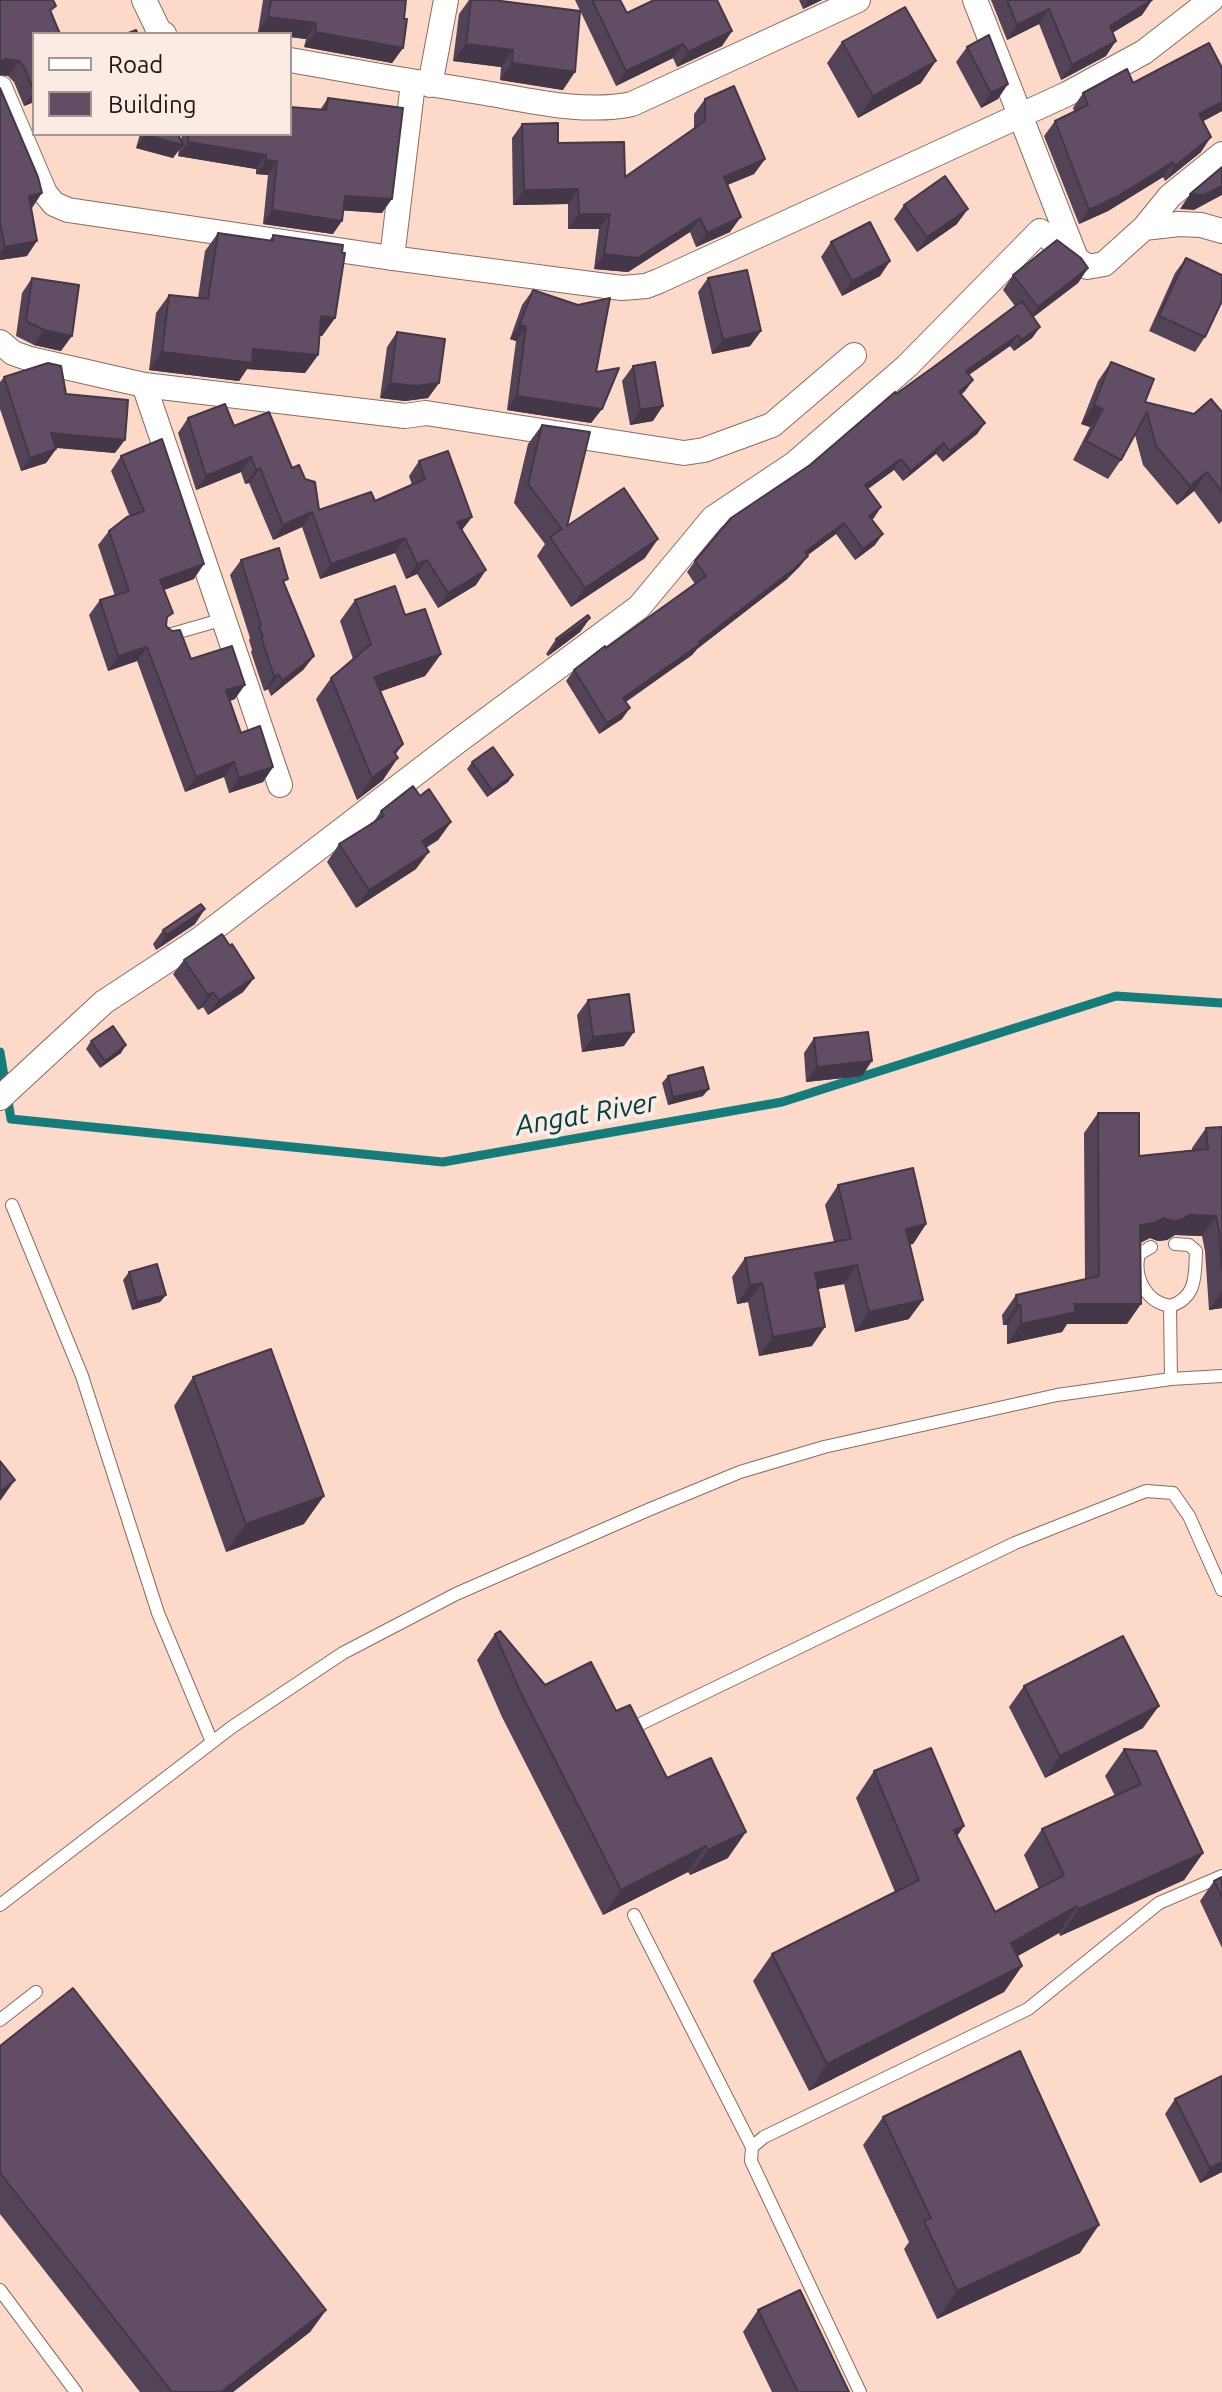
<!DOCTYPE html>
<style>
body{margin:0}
#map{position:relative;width:1222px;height:2392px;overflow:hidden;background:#fcd9c9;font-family:Ubuntu,sans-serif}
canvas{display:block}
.legend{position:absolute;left:32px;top:32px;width:260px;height:104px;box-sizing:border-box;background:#faebe5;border:2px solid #a49690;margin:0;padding:10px 14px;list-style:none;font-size:24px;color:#221611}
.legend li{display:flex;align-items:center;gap:16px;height:40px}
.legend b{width:40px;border:2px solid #a49690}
</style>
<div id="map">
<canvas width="1222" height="2392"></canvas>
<ul class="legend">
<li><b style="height:10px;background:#fff"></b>Road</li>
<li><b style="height:22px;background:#614e65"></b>Building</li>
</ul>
</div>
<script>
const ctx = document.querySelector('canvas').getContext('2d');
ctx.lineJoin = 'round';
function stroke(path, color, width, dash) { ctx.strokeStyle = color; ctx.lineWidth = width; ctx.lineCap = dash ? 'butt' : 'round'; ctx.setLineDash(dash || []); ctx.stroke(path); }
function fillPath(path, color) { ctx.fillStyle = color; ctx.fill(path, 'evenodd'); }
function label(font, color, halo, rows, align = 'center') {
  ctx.font = font + ' Ubuntu,sans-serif'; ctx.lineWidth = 8; ctx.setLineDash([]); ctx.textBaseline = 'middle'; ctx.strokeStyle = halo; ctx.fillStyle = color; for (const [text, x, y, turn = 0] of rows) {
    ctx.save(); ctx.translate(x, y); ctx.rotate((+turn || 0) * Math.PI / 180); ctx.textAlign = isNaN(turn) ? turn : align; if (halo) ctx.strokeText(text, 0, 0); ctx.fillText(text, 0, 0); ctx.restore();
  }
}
stroke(new Path2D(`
 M0,1052L11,1119L443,1162L782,1102L1116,996L1222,1003`), '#157c7c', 9);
const lane = new Path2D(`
 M165,636L224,619
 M12,1205L82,1376L158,1613L212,1742
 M1151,1247L1139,1254C1133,1277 1146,1302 1170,1306C1197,1298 1195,1275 1196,1251L1189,1245L1175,1244
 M1170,1306L1171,1379
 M634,1727L1015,1543L1146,1491L1173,1493L1189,1516L1222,1590
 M0,1905L232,1727L343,1653L456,1594L648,1510L740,1472L824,1447L1057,1395L1171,1379L1222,1376
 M634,1915L752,2147
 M0,2020L36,1992
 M0,2290L76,2392
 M860,2392L751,2161L752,2147L764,2137L1028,2009L1159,1903L1222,1876`);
const street = new Path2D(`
 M144,0L159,31L164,34
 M975,0L1076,258L1087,267L1104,264L1144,228L1179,224L1201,225L1222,231
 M290,60C355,72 420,83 485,93C532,101 585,114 632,104L858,0
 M430,85L446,0
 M0,88L45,193L54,204L68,210L392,258L622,288L646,286L659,281L1067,94L1144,52L1211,0
 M1144,228L1170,196L1222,154
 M392,258L413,83
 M0,342L13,353L30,359L144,385L405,416L426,413L684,453L704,450L772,425L854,355
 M144,385L280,785
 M0,1098L104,1002L200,939L458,741L639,607L713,518L794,464L907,366L1040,231L1079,261`);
stroke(lane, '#8b6c5e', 14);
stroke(street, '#8b6c5e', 26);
stroke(lane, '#fff', 12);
stroke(street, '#fff', 24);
fillPath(new Path2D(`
 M263,0H406L404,19L403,48L392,63L304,47L306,39L290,37V34L258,32Z
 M469,0H493L563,90L500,80L501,67L453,61L459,14Z
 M575,0H620L627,13L732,31L722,46L677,67L673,58L616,86Z
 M799,0H822L803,9Z
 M991,0H1152L1142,15L1112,33L1106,56L1061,80L1039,24L1007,40Z
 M56,6L51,13L34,102L24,106L14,82L8,76L0,75Z
 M842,42L921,83L858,118L827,63Z
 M967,47L998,99L981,108L956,62Z
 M1133,83L1222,111L1203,121L1201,152L1165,181L1163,177L1108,211L1079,224L1044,136L1055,121L1074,111L1073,108L1083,93Z
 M0,88L31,208L27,256L0,260Z
 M328,98L382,213L343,210L333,234L263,224L268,175L256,174V169L178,156L179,149L173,158L136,148L140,134H178L181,140L182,134H290L320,110Z
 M705,99L765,159L754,174L727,185L730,232L696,247L690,232L628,272L594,269L599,229H568V204L513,205L512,138L522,124L625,177L694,128V114Z
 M904,205L957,224L917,252L894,219Z
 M218,233L269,241L273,235L335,318L322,336H320L318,355L305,373L247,369L239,381L149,370L156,313L169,295L198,298L205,251Z
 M831,242L890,261L880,276L842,296L821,257Z
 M1186,258L1205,337L1195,352L1149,331L1175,273Z
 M1088,268L1078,283L1033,317L1040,327L1032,338L1014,351L1010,346L969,375L973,380L965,391L961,395L985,423L977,434L943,462L936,454L903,481L894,470L868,489L874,518L872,519L875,545L855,560L836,534L808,555L800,566L786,580L697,649L692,655L626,702L622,719L599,734L566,681L574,670L695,584L687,572L695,561L896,394L1015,306L1003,290L1013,275Z
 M32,278L61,351L34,345L16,336L22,293Z
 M708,278L761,331L750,346L712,354L698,292Z
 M533,290L602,409L591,423L507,410L516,341L510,339L522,305Z
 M397,332L439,383L428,398L405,401L380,398L387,347Z
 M1111,362L1145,402L1194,414L1222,412V521L1219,524L1194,491L1177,505L1143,465L1135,435L1121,460L1108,479L1073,460L1090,427L1081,424L1098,381Z
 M633,366L653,421L630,425L622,381Z
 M4,377L66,394L115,453L56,448V449L46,463L21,471L0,409V382Z
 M188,418L234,426L292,468L319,510L375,501L412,485L409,476L419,461L472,517L462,530L476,585L438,608L417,574L406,579L395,553L320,579L302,527L273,540L249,483L245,484L241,472L196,490L178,433Z
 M542,425L567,526L645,558L571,607L537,556L545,544L514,503L528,444Z
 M121,456L194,579L164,590L166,626L191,659L235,699L230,701L241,733L273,767L263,782L229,793L224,777L185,792L137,661L108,671L89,615L100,600L115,596L98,545L109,531L130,517L111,471Z
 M241,560L284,584L314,656L303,670L271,696L268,689L264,691L251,652L252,650L249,640L250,638L230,575Z
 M355,600L405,615L441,654L425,676L380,691L403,744L395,754L383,780L357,800L316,699L331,678L353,659L340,621Z
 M590,618L580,632L548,656L546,654L556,639Z
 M472,762L513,775L508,782L487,797L467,769Z
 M420,796L451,822L438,840L426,848L416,869L356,908L327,862L339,844L373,823L381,811Z
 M195,924L156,950L153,944L163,930Z
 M184,960L254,978L243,992L208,1015L203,1007L198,1010L173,974Z
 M588,1000L624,1046L582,1052L577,1015Z
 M814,1038L862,1076L806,1082L804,1053Z
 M91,1041L121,1053L100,1068L86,1049Z
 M668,1076L703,1096L668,1105L662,1083Z
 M1098,1113L1139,1156L1192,1150V1148L1206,1128L1222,1127V1308L1209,1310L1205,1251L1202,1236L1175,1235L1167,1240L1158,1241L1150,1238L1140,1243L1127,1324H1067L1062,1332L1007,1344V1325H1003L1002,1315L1016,1295L1085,1279L1084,1133Z
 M838,1185L926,1224L913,1244H910L909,1319L855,1332L844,1284L818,1289L812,1346L759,1356L748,1302L737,1304L732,1277L745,1258L834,1242L825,1205Z
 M129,1272L166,1295L160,1302L132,1310L123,1280Z
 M193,1377L304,1524L226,1552L174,1406Z
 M495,1634L545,1685L616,1711L728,1858L690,1875L688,1872L603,1915L502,1717L477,1660Z
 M1024,1686L1143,1728L1045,1778L1009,1707Z
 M1124,1749L1203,1853L1184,1880L1060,1936L1059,1933L1018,1956L1022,1966L1004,1992L809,2091L753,1981L772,1954L895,1892L856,1798L874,1771L964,1826L957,1836L995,1912L1039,1889L1024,1855L1042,1829L1115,1796L1105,1776Z
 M1222,1877V1948L1200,1901L1214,1881Z
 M0,2046L326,2310L310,2332L233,2392H140L0,2214Z
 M1222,2076V2172L1200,2183L1165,2114L1175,2099Z
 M883,2117L1080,2253L937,2319L904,2249L909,2242L863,2145Z
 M758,2310L849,2392H772L743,2332Z`), '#534357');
fillPath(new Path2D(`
 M809,0H822L803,9Z
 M1152,0L1142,15L1099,41L1110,26Z
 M1049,9L1039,24L1007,40L1017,25Z
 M268,17L316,23L306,39L290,37V34H271L258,32Z
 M732,31L722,46L677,67L688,52Z
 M315,32L403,48L392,63L304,47Z
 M1116,41L1106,56L1061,80L1072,65Z
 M466,44L513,50L501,67L453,61Z
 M683,44L673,58L616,86L626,71Z
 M5,59L19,61L8,76L0,75V63Z
 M936,61L921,83L858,118L873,96Z
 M512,63L575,72L563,90L500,80Z
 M1008,84L998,99L981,108L991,93Z
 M34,91V102L24,106Z
 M1222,102V111L1189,129L1199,114Z
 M145,135L183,145L173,158L136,148Z
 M1211,137L1201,152L1165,181L1175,166Z
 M188,142L266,155L256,169L178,156Z
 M765,159L754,174L713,191L724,177Z
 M266,160L277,161L268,175L256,174Z
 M1173,162L1163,177L1108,211L1079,224L1089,210Z
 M1222,186V195L1194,210L1180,209L1190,194Z
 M578,189L568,204L513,205L524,190Z
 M42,193L32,208L19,211L29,196Z
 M345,196L392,199L382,213L335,210Z
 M968,209L957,224L917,252L927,237Z
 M272,210L342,221L333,234L263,224Z
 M579,214H610L599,229H568Z
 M741,217L730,232L696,247L707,233Z
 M700,218L690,232L628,272L594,269L604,254Z
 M37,241L27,256L0,260V253L5,247Z
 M890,261L880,276L842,296L852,281Z
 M1088,268L1078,283L1027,322L1038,307Z
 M321,316L335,318L322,336L308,334Z
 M520,324L526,327L516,341L510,339Z
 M1040,327L1032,338L1014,351L1021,340Z
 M44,330L72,336L61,351L34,345Z
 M761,331L750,346L712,354L723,340Z
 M1018,335L1010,346L958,382L966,371Z
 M253,349L318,355L305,373L247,369L239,381L149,370L162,352Z
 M973,380L965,391L951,403L959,392Z
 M390,383H439L428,398L405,401L380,398Z
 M517,396L602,409L591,423L507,410Z
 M1094,405L1103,409L1090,427L1081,424Z
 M663,406L653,421L630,425L640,410Z
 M985,423L977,434L943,462L950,451Z
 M51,433L125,440L115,453L41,446Z
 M944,443L936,454L903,481L911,471Z
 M56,449L46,463L21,471L30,458Z
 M251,457L241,472L196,490L206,476Z
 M901,459L894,470L858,496L865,485Z
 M260,468L249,483L245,484L256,470Z
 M1207,472L1194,491L1177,505L1190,486Z
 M881,507L874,518L861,527L869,516Z
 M312,512L302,527L273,540L283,525Z
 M472,517L461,531L457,522Z
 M844,523L836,534L797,563L805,552Z
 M883,534L875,545L855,560L863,549Z
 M405,538L395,553L320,579L331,564Z
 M658,539L645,558L571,607L585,588Z
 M808,556L800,566L786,580L697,649L692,655L615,709L623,698L699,642Z
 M427,560L417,574L406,579L417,564Z
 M204,564L194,579L150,595L160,580Z
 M486,570L476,585L438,608L448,593Z
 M590,618L580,632L548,656L558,641Z
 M147,647L137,661L108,671L118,656Z
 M441,654L425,676L359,699L374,677Z
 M314,656L303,670L271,696L282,681Z
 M279,675L268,689L264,691L274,676Z
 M245,685L235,699L216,705L226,690Z
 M630,708L622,719L599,734L607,723Z
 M403,744L387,766L398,758L383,780L357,800L372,778L394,752Z
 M234,762L224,777L185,792L196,777Z
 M273,767L263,782L229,793L239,778Z
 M513,775L508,782L487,797L492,790Z
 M451,822L438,840L409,858L422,841Z
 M429,852L416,869L356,908L369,890Z
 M205,909L195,924L156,950L167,935Z
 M254,978L243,992L208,1015L219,1000Z
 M213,992L203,1007L198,1010L208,995Z
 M634,1032L624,1046L582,1052L593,1037Z
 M126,1045L121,1053L100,1068L105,1061Z
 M872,1061L862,1076L806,1082L817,1067Z
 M709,1089L703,1096L668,1105L673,1097Z
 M1189,1215L1216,1216L1202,1236L1175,1235L1167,1240L1158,1241L1150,1238L1140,1243V1225L1164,1218Z
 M926,1224L913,1244L893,1248L906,1229Z
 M857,1265L844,1284L802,1292L815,1273Z
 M762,1283L748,1302L737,1304L750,1285Z
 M1222,1292V1308L1209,1310Z
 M166,1295L160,1302L132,1310L137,1302Z
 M923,1300L909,1319L855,1332L869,1312Z
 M1074,1304H1141L1127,1324H1067L1062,1332L1007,1344L1021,1324Z
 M1017,1305H1021L1007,1325H1003Z
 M825,1327L812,1346L759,1356L773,1337Z
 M15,1480L0,1501V1492Z
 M324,1496L304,1524L226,1552L246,1524Z
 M1159,1706L1143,1728L1045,1778L1060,1756Z
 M964,1826L945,1853L954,1830Z
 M746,1832L728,1858L690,1875L708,1850Z
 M706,1846L688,1872L603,1915L621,1890Z
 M1203,1853L1184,1880L1060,1936L1079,1909Z
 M1077,1906L1059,1933L992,1970L1011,1943Z
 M1022,1966L1004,1992L809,2091L827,2064Z
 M1222,2162V2172L1200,2183L1210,2168Z
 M1099,2225L1080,2253L937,2319L957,2291Z
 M326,2310L310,2332L233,2392H221Z`), '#443747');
const building = new Path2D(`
 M0,0H53L56,6L50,10L60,34H34V91L24,67L19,61L5,59L0,63Z
 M271,0H406L404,19H407L403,48L315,32L316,23L268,17Z
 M471,0H493L580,11L575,72L512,63L513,50L466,44Z
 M592,0H620L627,13L654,0H717L732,31L688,52L683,44L626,71Z
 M1007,0H1152L1110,26L1116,41L1072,65L1049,9L1017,25Z
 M905,7L936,61L873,96L842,42Z
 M136,30L138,34H126Z
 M989,35L1008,84L991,93L967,47Z
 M1209,43L1222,68V102L1199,114L1211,137L1175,166L1173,162L1118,196L1089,210L1055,121L1088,105L1083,93L1127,69L1133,83Z
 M734,86L765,159L724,177L741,217L707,233L700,218L638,258L604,254L610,214H579L578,189L524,190L522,124L558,123V143L624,142L625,177L705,121V99Z
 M0,88L38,177L42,193L29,196L37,241L5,247L0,223Z
 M328,98L403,108L392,199L345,196L342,221L272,210L277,161L266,160V155L188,142L189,134H290V107L326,110Z
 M146,134H178L183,145L145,135Z
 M1222,167V186L1204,195L1190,194Z
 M945,176L968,209L927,237L904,205Z
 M870,222L890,261L852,281L831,242Z
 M218,233L273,241V235L343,245L342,253H345L335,318L321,316L318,355L253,349L252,363L162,352L169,295L208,299Z
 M1057,240L1081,258L1088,268L1038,307L1013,275Z
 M1186,258L1222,275V301L1205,337L1159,316Z
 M747,270L761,331L723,340L708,278Z
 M32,278L79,285L72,336L44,330L26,321Z
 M533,290L578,305L610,298L596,372L619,368L602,409L517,396L526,327L520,324Z
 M1022,301L1040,327L1021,340L1018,335L966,371L973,380L959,392L985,423L950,451L944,443L911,471L901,459L865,485L881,507L869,516L883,534L863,549L844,523L805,552L808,556L794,569L699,642L700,644L623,698L630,708L607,723L574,670L605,646L606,648L706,576L695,561L731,518L810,465L895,392L896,394L935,366Z
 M397,332L445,339L439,383L415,386L390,383Z
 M655,362L663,406L640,410L633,366Z
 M1111,362L1154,379L1145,402L1194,414L1211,399L1222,412V492L1207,472L1190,486L1156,446L1147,412L1121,460L1086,441L1103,409L1094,405Z
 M48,363L61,366L66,394L128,400L125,440L51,433L56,449L30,458L4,377Z
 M225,404L234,426L269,412L292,468L299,465L305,479L315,482L319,510L371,492L375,501L425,479L419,461L448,451L472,517L457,522L486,570L448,593L427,560L417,564L405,538L331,564L312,512L283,525L260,468L256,470L251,457L206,476L188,418Z
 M542,425L590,432L567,526L624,488L658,539L585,588L550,537L562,529L528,484Z
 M162,439L204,564L160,580L173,613L167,617L166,626L172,631L180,630L191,659L232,646L245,685L226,690L241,733L260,726L273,767L239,778L234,762L196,777L147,647L118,656L100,600L129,591L109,531L127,517L144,511L121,456Z
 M279,548L288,579L283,581L314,656L282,681L279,675L274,676L261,637H263L259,626L261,625L241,560Z
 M395,586L405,615L425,609L441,654L374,677L403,744L394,752L398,758L372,778L331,678L371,644L355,600Z
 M588,615L590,618L558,641L556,639Z
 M493,747L513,775L492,790L472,762Z
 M413,786L420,796L429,789L451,822L422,841L429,852L369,890L339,844L384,816L381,811Z
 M201,904L205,909L167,935L163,930Z
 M222,934L230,946L232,944L254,978L219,1000L213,992L208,995L184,960Z
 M629,994L634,1032L593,1037L588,1000Z
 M113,1026L126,1045L105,1061L91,1041Z
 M868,1032L872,1061L817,1067L814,1038Z
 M703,1067L709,1089L673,1097L668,1076Z
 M1098,1113H1139V1156L1208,1149L1206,1128L1222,1127V1270L1219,1231L1216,1216L1189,1215L1181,1220L1172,1221L1164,1218L1154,1223L1140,1225L1141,1304H1074L1076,1312L1021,1324V1305H1017L1016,1295L1099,1276Z
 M913,1168L926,1224L906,1229L923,1300L869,1312L857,1265L815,1273L825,1327L773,1337L762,1283L750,1285L745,1258L851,1239L838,1185Z
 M157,1264L166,1295L137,1302L129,1272Z
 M271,1349L324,1496L246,1524L193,1377Z
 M0,1461L15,1480L0,1492Z
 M500,1631L545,1685L591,1662L616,1711L630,1705L667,1778L711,1758L746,1832L708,1850L706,1846L621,1890L520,1691L495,1634Z
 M1123,1636L1159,1706L1060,1756L1024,1686Z
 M931,1748L964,1826L954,1830L995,1912L1064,1875L1042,1829L1141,1784L1124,1749L1156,1751L1203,1853L1079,1909L1077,1906L1011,1943L1022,1966L827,2064L772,1954L919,1880L874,1771Z
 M1222,1877V1897L1214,1881Z
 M73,1988L326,2310L221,2392H172L0,2173V2046Z
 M1020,2051L1099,2225L957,2291L924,2221L931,2218L883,2117Z
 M1222,2076V2162L1210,2168L1175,2099Z
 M800,2290L849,2392H798L758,2310Z`);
fillPath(building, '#614e65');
stroke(building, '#443747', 2);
label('italic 28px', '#024040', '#faebe5', [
 ["Angat River",586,1114,-10]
]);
</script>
